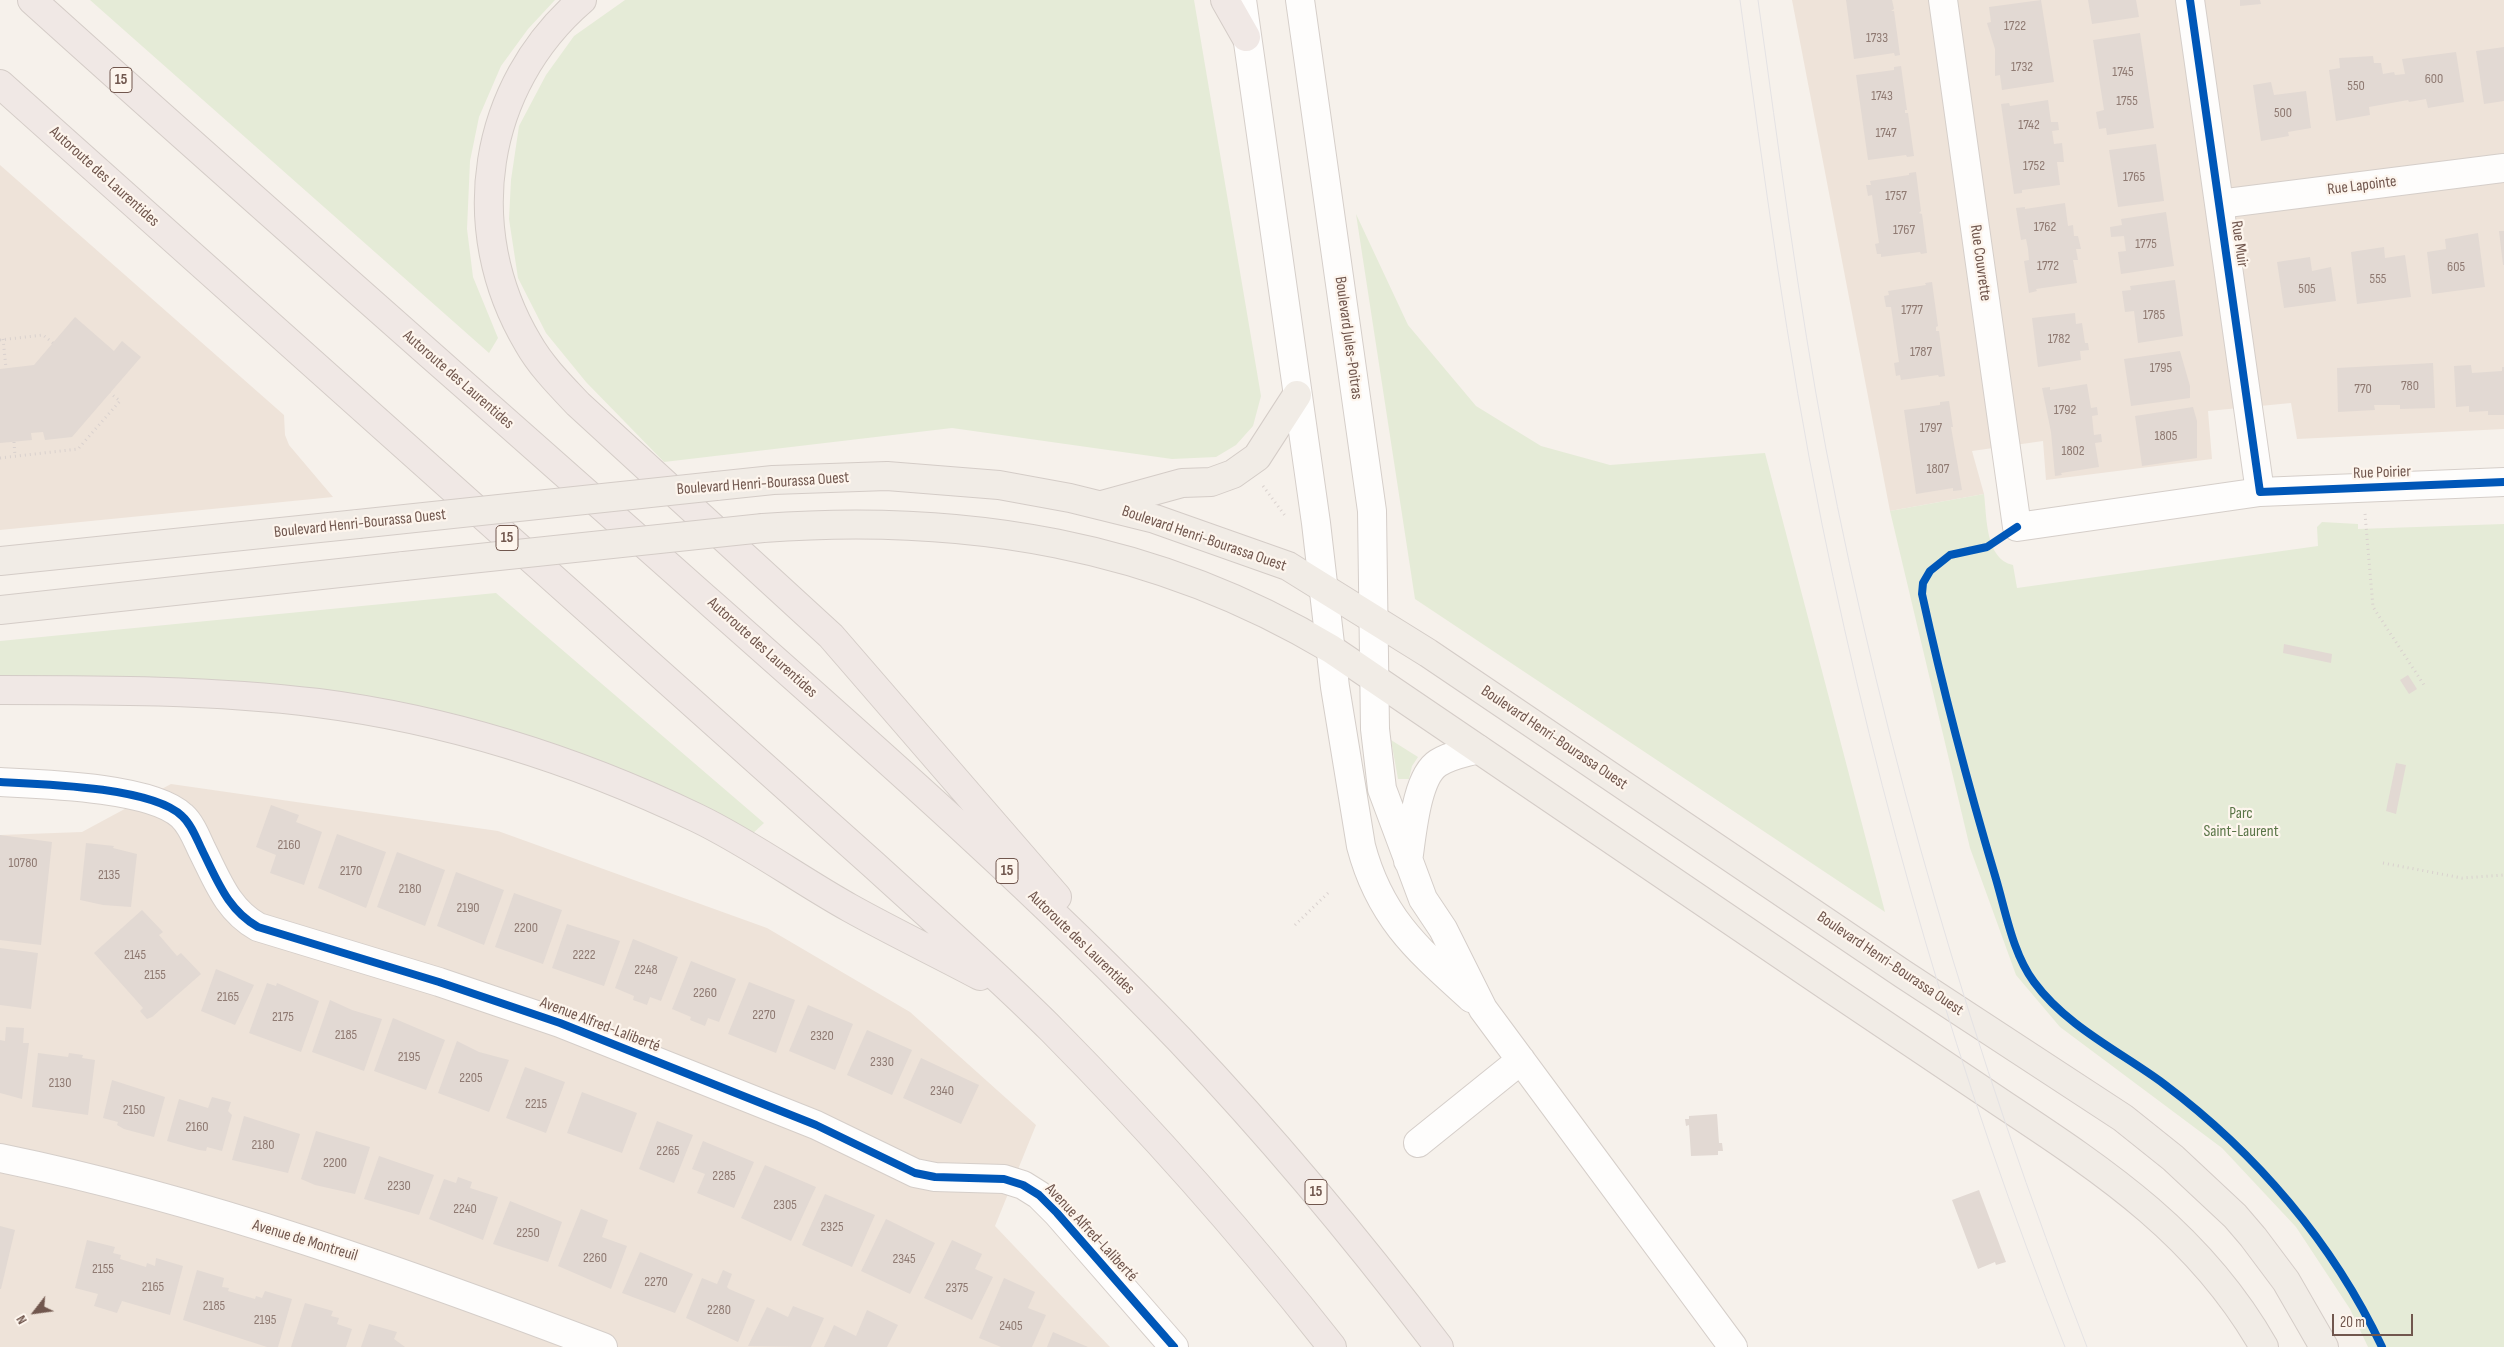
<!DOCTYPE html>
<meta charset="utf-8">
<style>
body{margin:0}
#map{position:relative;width:2504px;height:1347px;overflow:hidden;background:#f6f1eb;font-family:"Sofia Sans Condensed",sans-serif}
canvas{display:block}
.north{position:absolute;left:10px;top:1287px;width:50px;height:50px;-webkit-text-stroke:4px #fdf5ed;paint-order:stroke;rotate:240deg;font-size:14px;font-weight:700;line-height:20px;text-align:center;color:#71574e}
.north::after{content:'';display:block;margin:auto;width:18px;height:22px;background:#71574e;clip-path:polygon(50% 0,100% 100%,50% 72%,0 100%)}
.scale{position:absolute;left:2332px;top:1314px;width:81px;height:22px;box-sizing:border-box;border:2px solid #71574e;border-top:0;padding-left:6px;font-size:15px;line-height:18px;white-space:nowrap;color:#71574e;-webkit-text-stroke:4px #fdf5ed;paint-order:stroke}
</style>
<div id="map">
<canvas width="2504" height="1347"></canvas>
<div class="north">N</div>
<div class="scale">20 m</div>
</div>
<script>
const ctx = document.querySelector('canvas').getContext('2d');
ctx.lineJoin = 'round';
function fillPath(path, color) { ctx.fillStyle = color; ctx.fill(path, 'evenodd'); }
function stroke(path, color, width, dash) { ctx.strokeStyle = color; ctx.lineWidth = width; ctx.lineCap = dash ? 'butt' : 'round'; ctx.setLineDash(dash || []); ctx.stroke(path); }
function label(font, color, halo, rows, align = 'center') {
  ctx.font = font + ' "Sofia Sans Condensed",sans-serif'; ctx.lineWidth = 4.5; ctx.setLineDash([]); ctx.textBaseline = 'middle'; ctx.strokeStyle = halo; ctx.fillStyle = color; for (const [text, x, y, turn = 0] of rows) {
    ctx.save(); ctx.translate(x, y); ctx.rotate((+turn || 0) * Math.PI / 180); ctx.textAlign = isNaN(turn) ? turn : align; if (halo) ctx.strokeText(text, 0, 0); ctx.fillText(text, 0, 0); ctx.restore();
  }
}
fillPath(new Path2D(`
 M1792,0H2504V429L2297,439L2291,403L2208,411L2212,459L2046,480L2043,441L1972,451L1984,494L1890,511Z
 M0,165L284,415L285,435L289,445L333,497L0,530Z
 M171,784L498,831L767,928L910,1012L1036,1125L995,1226L1110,1347H0V835L82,832Z`), '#eee3d9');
fillPath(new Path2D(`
 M90,0H555L528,29L501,66L479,117L470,161L467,229L473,277L498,338L489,353Z
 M625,0H1194L1261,396L1253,426L1236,445L1216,457L1172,459L952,428L664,462L586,382L546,333L518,278L509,219L511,180L519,126L546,75L574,36Z
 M1356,214L1408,325L1476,406L1541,446L1610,465L1765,453L1885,912L1415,599Z
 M1984,494C1987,517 1985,559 2013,565L2017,588L2318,546L2317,527L2322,522L2358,524V529L2504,524V1347H2368L2350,1309L2296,1227L2222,1148L2060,1027L2016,975L1970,848L1890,511Z
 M496,593L764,823L751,835L442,714L0,682V641Z
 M1391,740L1418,757L1412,766L1409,779H1398Z`), '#e5ebd7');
fillPath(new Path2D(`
 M1846,0H1892L1894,9L1891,11H1894L1900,55L1895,56L1894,53L1854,59Z
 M2041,0L2054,82L2002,90L2000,75L1995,76V49L1987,23L1991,22L1989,7Z
 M2088,0H2136L2139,17L2092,24Z
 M2240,0H2260L2261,4L2240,6Z
 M2140,33L2154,128L2107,135L2106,128L2099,129L2096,112L2104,110L2093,40Z
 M2504,47V101L2484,104L2476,51Z
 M2456,52L2464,102L2428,108L2426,99L2409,102L2408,100L2369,107L2370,115L2336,121L2329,70L2340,68L2339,58L2373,56L2374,63H2381L2383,74L2394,72L2395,75L2405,74L2402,59Z
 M1901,66L1907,110H1905V113H1908L1914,156L1907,157L1906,155L1868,160L1856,75L1894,70V67Z
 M2271,82L2274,95L2306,91L2311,128L2288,132L2289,136L2261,141L2253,85Z
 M2048,100L2051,122H2058L2059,130L2052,131L2054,144L2062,143L2064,162H2057L2060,185L2022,190V193L2014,194L2001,104L2009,103L2010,106Z
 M2156,144L2164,201L2118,207L2109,150Z
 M1916,172L1921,211L1919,213L1922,214L1927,253L1921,254L1920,252L1881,257V254H1877L1875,244L1879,243L1872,195L1868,196L1866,185H1871L1870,181L1909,175V173Z
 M2065,203L2068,226L2073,225L2074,236H2078L2081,249H2076L2078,260H2073L2077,283L2036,289L2037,291L2029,293L2024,261L2029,260L2028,249L2026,239L2021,240L2016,208L2025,207V209Z
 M2166,212L2174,266L2121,274L2118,252L2126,251L2124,236L2111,237L2110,227L2122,225L2121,219Z
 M2499,231H2504V265H2503Z
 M2478,233L2485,287L2432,294L2427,252L2446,249L2445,239Z
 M2384,247L2385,258L2405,255L2411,297L2357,304L2351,252Z
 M2310,257L2312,271L2331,267L2336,301L2284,308L2277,262Z
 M2175,280L2183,336L2138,343L2134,311L2125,312L2122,291L2131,290L2130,286Z
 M1932,282L1938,326L1936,327V331H1939L1945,376L1939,377L1938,375L1901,380L1900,375L1896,376L1894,363L1899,362L1891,307H1886L1884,296L1889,295L1888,291L1926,285L1925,283Z
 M2075,313L2076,324L2082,323L2085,343H2088L2089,350L2080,351L2081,360L2038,367L2032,318Z
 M75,317L114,351L122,341L141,357L72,437L45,440L43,432L31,433L32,440L0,443V369L34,365Z
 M2180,351L2190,386V398L2131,406L2124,359Z
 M2433,363L2435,408L2400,409V405H2374L2375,410L2338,412L2337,368Z
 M2471,365L2472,373L2502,371V367H2504V415H2488V411L2469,412V406L2456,407L2454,366Z
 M2087,384L2091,408L2097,407L2098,415L2092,416L2094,435L2101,434L2102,442L2095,443L2099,467L2061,473L2062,475L2055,476L2051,432L2042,388L2050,387V390Z
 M1949,401L1953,427H1951L1962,490L1953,491V488L1916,494L1904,410L1940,405V402Z
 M2193,407L2197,421V458L2142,466L2135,416Z
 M2284,644L2332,654L2331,663L2283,653Z
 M2408,675L2417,689L2409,694L2400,680Z
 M2396,763L2406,765L2396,814L2386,811Z
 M271,805L299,815L296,822L322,832L304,885L270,873L276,855L256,847Z
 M337,834L386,852L366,908L318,888Z
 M0,835L52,842L41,945L0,940Z
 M86,843L114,846L113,848L137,854L131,907L103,905L80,900Z
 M397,852L445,870L425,926L377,907Z
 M456,872L504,890L484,945L437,926Z
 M514,893L562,910L543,964L495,947Z
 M142,910L163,932L159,935L177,956L181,953L201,974L152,1017L147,1019L140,1011L143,1008L94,953Z
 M567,924L620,941L604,986L552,968Z
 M633,939L678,957L661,1001L650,997L647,1005L633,1000L634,996L615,988Z
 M0,948L38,953L31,1009L0,1005Z
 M691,961L736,979L719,1022L708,1018L705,1026L690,1020L691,1017L672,1009Z
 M216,969L254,985L235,1025L201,1011Z
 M749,982L795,1000L776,1053L728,1034Z
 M267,983L276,986L277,983L319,1001L301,1052L249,1033Z
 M330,1000L352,1010L382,1019L364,1071L312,1052Z
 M808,1005L853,1024L835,1070L789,1051Z
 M393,1018L445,1040L426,1090L374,1071Z
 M6,1027L24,1028L23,1043H29L22,1099L0,1093V1040L5,1041Z
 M867,1030L912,1050L892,1095L847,1075Z
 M457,1041L479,1052L509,1060L489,1112L438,1093Z
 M38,1053L68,1057L69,1053L83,1055L82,1058L95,1060L88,1115L32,1107Z
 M921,1058L979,1085L961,1124L903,1098Z
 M525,1067L565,1082L546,1133L506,1118Z
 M112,1080L165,1097L154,1137L124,1129L117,1125L118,1122L103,1118Z
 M582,1092L637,1113L622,1153L567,1133Z
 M212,1097L231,1102L228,1111L232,1115L222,1151L207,1147L206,1151L199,1150L167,1141L179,1099L208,1108Z
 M1717,1114L1719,1143H1722L1723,1151H1718V1155L1691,1156L1689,1125L1686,1126L1685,1119H1689V1116Z
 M244,1116L300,1134L288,1173L232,1160Z
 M657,1121L693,1135L674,1183L639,1169Z
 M316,1131L370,1147L355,1194L315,1185L301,1179Z
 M703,1141L754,1162L734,1208L697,1193L705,1174L692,1169Z
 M379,1156L434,1175L419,1215L364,1199Z
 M765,1165L816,1187L791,1241L741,1218Z
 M458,1177L472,1182L470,1188L498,1197L483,1240L429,1219L444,1179L456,1183Z
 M1979,1190L2006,1262L1996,1265L1995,1262L1978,1269L1952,1200Z
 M825,1194L875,1215L852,1267L802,1245Z
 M510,1201L562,1222L548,1262L493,1244Z
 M581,1209L608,1220L602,1237L627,1246L611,1289L558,1266Z
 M886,1219L935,1243L910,1294L861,1271Z
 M0,1226L15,1230L1,1289H0Z
 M87,1240L115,1247L113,1253L121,1255L120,1259L146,1267L147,1263L155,1266L156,1258L183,1266L170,1315L122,1301L117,1313L94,1306L98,1294L75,1288Z
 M952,1240L982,1254L975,1269L993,1277L972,1320L924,1298Z
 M640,1252L693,1274L675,1313L622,1293Z
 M197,1270L224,1278L222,1287L229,1288L228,1291L255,1299L256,1296L262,1298L265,1291L292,1299L278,1347H267L183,1320Z
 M723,1270L732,1274L727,1287L729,1289L755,1300L738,1342L686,1318L702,1278L717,1284Z
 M1004,1278L1035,1292L1028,1308L1046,1315L1032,1347H1001L979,1338Z
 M305,1303L333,1311L331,1316L339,1318L337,1324L352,1329L346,1347H291Z
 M793,1306L824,1318L811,1347L748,1346L767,1307L788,1317Z
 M867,1310L898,1325L887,1347H824L834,1325L856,1336Z
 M369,1324L397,1332L394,1339L405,1347H361Z
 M1053,1332L1088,1347H1047Z`), '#e2d9d3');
const minor = new Path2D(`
 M1242,0L1316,523L1335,687L1361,846C1380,918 1418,950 1471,998
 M1300,0L1372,511L1375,729L1382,789L1423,899L1443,929L1483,1009L1733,1347
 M1943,0L2017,527L2260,492L2504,482
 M2190,0L2260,492
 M2219,204L2504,168
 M0,782C42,784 152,787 182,816C192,825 197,840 203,852C218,882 228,910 258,927L439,982L560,1023L816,1125L915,1173L935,1177L1004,1179L1023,1185L1039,1195L1057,1213L1174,1347
 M1408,861C1412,836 1416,777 1438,763C1450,755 1465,753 1478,749
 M1418,1143L1521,1060
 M0,1158C206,1200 407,1273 603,1347`);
const major = new Path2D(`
 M716,486L773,480L887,476L999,485L1070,498L1155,519L1288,566L1428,653L1903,974L2123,1118L2173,1158L2235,1216L2253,1237L2286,1281L2324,1347
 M1102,505L1182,483L1211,482L1233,474L1257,457L1297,395
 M763,528C964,513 1156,544 1331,649C1499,762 1666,876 1833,990C1890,1028 1947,1067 2004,1105C2107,1173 2201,1236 2264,1347
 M0,561L358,524
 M0,610L404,566`);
const highway = new Path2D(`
 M32,0C258,204 487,404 714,606C872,746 1033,887 1180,1040C1272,1137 1358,1240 1439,1347
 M582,0C482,86 460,229 528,343C541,366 560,385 578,404L831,636L1057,897
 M1225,0L1246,37
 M0,84L875,866C934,920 995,973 1052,1030C1151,1130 1245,1236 1332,1347
 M0,690C106,690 213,690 318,703C450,720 578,761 697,818C751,844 798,879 850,908C893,932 937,953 980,976`);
stroke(minor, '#d5cec9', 30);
stroke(major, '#d4ccc7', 30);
stroke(highway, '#d4ccc7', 30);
stroke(new Path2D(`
 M3,339L6,368
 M0,340L43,335L53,343
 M14,442L15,456
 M0,458L78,449L120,401L110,393
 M1263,486L1286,517
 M2365,514L2373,607L2424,685
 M2383,863L2462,878L2504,875
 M1295,925L1328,893`), '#d9d1ce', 3, [1, 4]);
stroke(minor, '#fefdfc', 28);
stroke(major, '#f1ece6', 28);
stroke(highway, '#f0e8e5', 28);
stroke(new Path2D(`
 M1740,0C1764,175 1787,351 1822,524C1879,804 1959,1081 2065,1347
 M1758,0C1779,150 1798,300 1826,449C1885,756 1974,1056 2087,1347`), '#e4e2e4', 1);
const majorBridge = new Path2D(`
 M358,524L716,486
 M404,566L763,528`);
stroke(majorBridge, '#d4ccc7', 30, []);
stroke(majorBridge, '#f1ece6', 28);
stroke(new Path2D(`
 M2190,0L2260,492L2504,482
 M2017,527L1987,547L1950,555L1930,571L1923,583L1922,594C1943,690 1968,785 1996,879C2006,913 2013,954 2034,982C2067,1027 2121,1052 2164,1084C2256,1153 2333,1243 2382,1347
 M0,782C42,784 152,787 182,816C192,825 197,840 203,852C218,882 228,910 258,927L439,982L560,1023L816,1125L915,1173L935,1177L1004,1179L1023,1185L1039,1195L1057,1213L1174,1347`), '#0057b8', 8);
label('14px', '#8f7a72', null, [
 ["1722",2015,26],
 ["1733",1877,38],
 ["1732",2022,67],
 ["1745",2123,72],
 ["600",2434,79],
 ["550",2356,86],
 ["1743",1882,96],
 ["1755",2127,101],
 ["500",2283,113],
 ["1742",2029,125],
 ["1747",1886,133],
 ["1752",2034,166],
 ["1765",2134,177],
 ["1757",1896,196],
 ["1762",2045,227],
 ["1767",1904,230],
 ["1775",2146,244],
 ["1772",2048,266],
 ["605",2456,267],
 ["555",2378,279],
 ["505",2307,289],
 ["1777",1912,310],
 ["1785",2154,315],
 ["1782",2059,339],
 ["1787",1921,352],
 ["1795",2161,368],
 ["780",2410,386],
 ["770",2363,389],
 ["1792",2065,410],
 ["1797",1931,428],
 ["1805",2166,436],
 ["1802",2073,451],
 ["1807",1938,469],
 ["2160",289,845],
 ["10780",23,863],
 ["2170",351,871],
 ["2135",109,875],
 ["2180",410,889],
 ["2190",468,908],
 ["2200",526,928],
 ["2145",135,955],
 ["2222",584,955],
 ["2248",646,970],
 ["2155",155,975],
 ["2260",705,993],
 ["2165",228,997],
 ["2270",764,1015],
 ["2175",283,1017],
 ["2185",346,1035],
 ["2320",822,1036],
 ["2195",409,1057],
 ["2330",882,1062],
 ["2205",471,1078],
 ["2130",60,1083],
 ["2340",942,1091],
 ["2215",536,1104],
 ["2150",134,1110],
 ["2160",197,1127],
 ["2180",263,1145],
 ["2265",668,1151],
 ["2200",335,1163],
 ["2285",724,1176],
 ["2230",399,1186],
 ["2305",785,1205],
 ["2240",465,1209],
 ["2325",832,1227],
 ["2250",528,1233],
 ["2260",595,1258],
 ["2345",904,1259],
 ["2155",103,1269],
 ["2270",656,1282],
 ["2165",153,1287],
 ["2375",957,1288],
 ["2185",214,1306],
 ["2280",719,1310],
 ["2195",265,1320],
 ["2405",1011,1326]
]);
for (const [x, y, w] of [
 [121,80,22],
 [507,538,22],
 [1007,871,22],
 [1316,1192,22]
]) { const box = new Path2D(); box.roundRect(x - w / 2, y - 12.5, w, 25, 4); ctx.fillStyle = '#fdf5ed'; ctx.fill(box); stroke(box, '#71574e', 1); }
label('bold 15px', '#71574e', null, [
 ["15",121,80],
 ["15",507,538],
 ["15",1007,871],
 ["15",1316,1192]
]);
label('16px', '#71574e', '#fdf5ed', [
 ["Autoroute des Laurentides",104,177,42],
 ["Rue Lapointe",2362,186,-7],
 ["Rue Muir",2239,244,82],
 ["Rue Couvrette",1980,263,82],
 ["Boulevard Jules-Poitras",1348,338,82],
 ["Autoroute des Laurentides",458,380,41],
 ["Rue Poirier",2382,473,-2],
 ["Boulevard Henri-Bourassa Ouest",763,484,-4],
 ["Boulevard Henri-Bourassa Ouest",360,524,-6],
 ["Boulevard Henri-Bourassa Ouest",1204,539,19],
 ["Autoroute des Laurentides",762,648,42],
 ["Boulevard Henri-Bourassa Ouest",1554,738,34],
 ["Autoroute des Laurentides",1081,943,44],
 ["Boulevard Henri-Bourassa Ouest",1890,964,34],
 ["Avenue Alfred-Laliberté",600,1025,21],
 ["Avenue Alfred-Laliberté",1091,1233,47],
 ["Avenue de Montreuil",305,1241,17]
]);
label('16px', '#5a7547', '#fdf5ed', [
 ["Parc",2241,814],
 ["Saint-Laurent",2241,832]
]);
</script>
